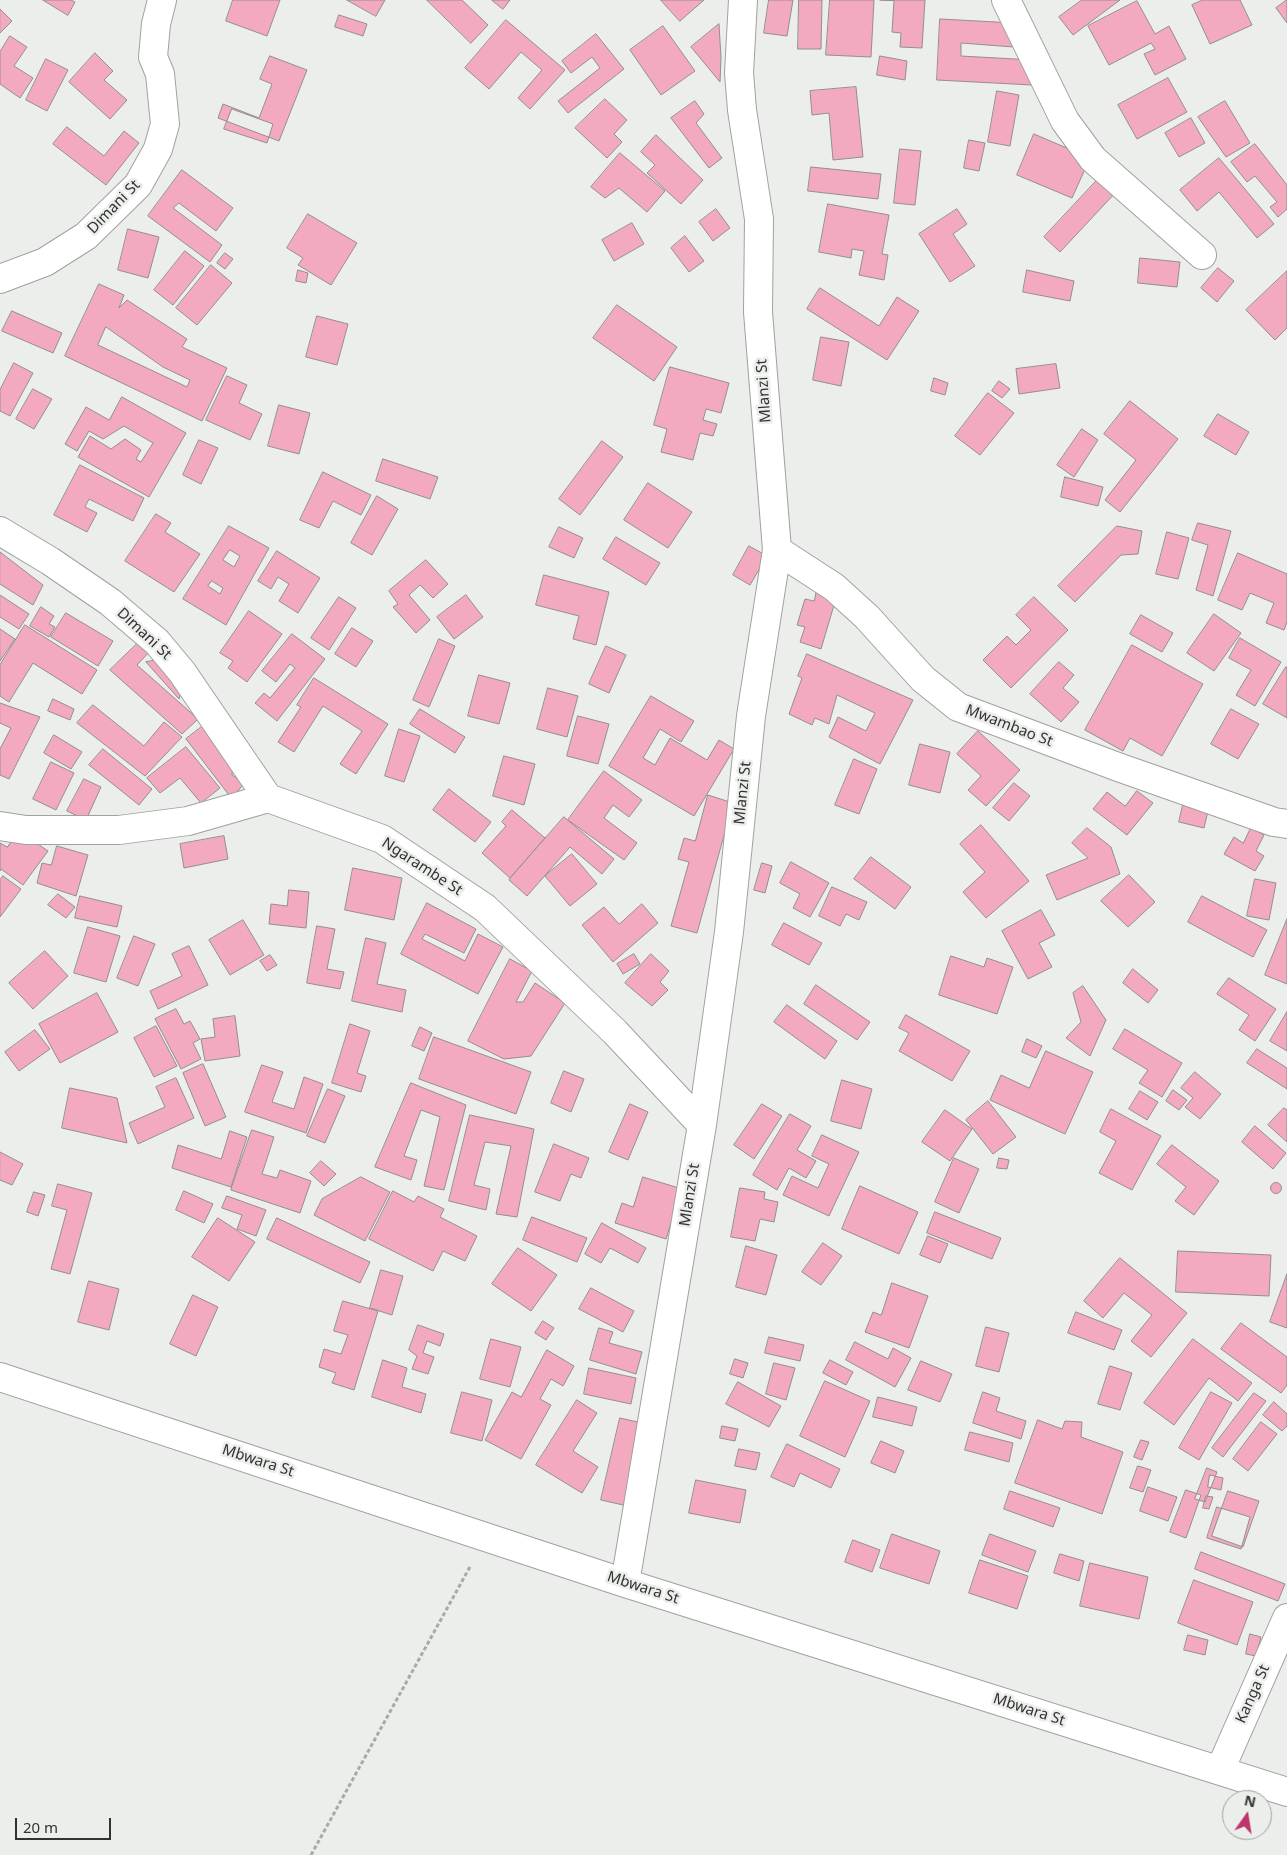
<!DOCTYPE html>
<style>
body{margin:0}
#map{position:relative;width:1287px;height:1855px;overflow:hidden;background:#ebeeea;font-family:"Noto Sans",sans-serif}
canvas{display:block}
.north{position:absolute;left:1222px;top:1790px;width:50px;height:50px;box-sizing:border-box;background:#ebeeea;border:1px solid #a1a3a0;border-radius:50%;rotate:13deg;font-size:14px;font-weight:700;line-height:20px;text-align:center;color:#313231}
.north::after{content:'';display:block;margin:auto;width:18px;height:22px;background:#bf346c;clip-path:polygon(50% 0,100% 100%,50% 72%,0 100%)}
.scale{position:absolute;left:15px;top:1818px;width:96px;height:22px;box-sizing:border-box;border:2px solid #313231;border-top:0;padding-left:6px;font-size:15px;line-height:18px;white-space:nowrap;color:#313231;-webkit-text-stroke:4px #ebeeea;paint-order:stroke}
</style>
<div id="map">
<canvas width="1287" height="1855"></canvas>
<div class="north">N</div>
<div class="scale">20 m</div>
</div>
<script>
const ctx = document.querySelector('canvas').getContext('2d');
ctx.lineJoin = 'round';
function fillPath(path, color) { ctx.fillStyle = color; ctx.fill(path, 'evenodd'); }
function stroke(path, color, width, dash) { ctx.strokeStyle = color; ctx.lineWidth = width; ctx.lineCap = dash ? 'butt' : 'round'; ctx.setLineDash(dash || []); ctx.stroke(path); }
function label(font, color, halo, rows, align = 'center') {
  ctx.font = font + ' "Noto Sans",sans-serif'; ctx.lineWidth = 5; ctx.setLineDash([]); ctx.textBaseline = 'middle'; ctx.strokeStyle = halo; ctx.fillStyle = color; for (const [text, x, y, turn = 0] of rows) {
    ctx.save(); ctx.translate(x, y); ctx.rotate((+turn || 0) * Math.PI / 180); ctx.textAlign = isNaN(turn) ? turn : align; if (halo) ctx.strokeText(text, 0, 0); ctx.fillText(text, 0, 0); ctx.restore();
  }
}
const building = new Path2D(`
 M43,0H71L75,2L68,15Z
 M233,0H280L267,36L226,21Z
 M347,0H385L376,16Z
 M427,0H462L488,25L471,43Z
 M492,0H510L503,9Z
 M661,0H704L680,21Z
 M769,0H793L787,36L764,33Z
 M799,0H822L821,49H798Z
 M830,0H874L871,57L826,55Z
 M880,0H925L922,48L900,47L901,33L892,32L894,1Z
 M1082,0H1120L1073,35L1059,17Z
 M1203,0H1240L1252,25L1210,44L1192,5Z
 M1287,0V23L1276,8Z
 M1137,1L1155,34L1169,26L1186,59L1155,75L1144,54L1155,49L1151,43L1109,65L1088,26Z
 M0,9L12,21L0,33Z
 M339,15L367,24L363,36L335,27Z
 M940,19L1015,23L1014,47L961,43V56L1033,60L1032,85L937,80Z
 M506,20L565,70L530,109L518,98L542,70L521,52L489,89L465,68Z
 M719,24L721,58L720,82L691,47Z
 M663,26L695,71L661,95L630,50Z
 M596,34L624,69L568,113L558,101L600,68L592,57L571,73L562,61Z
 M10,36L27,47L14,66L33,78L20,98L0,84V52Z
 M95,53L113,71L104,80L127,100L110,119L69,82Z
 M270,56L307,70L279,141L218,118L223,104L259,118L272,84L260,79Z
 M880,56L907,61L905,80L877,75Z
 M46,59L68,70L47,111L26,100Z
 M1168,78L1187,112L1137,139L1118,105Z
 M856,87L863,157L833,160L829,113L812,115L810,91Z
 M997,91L1019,95L1010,146L988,142Z
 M605,99L627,120L614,134L622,142L607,158L575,128Z
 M695,101L704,114L696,123L722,158L709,168L671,118Z
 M1225,101L1250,143L1226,157L1198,117Z
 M232,109L273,124L267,143L224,129Z
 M1191,118L1205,143L1179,157L1165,133Z
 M67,127L104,156L124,131L139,143L106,185L53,144Z
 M1034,134L1090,158L1072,198L1017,175Z
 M656,135L703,180L681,204L647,173L655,165L641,152Z
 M969,140L985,143L979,171L964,168Z
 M1255,144L1287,185V209L1278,217L1270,207L1277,202L1255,176L1247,182L1231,162Z
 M900,149L921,151L915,205L894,203Z
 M620,153L665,191L647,212L619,188L605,198L591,187Z
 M1219,158L1274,224L1257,238L1219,192L1197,211L1180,190Z
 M811,167L881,174L878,199L808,191Z
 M182,170L233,208L216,231L179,203L173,208L222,245L210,262L148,216Z
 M1101,176L1117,191L1060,252L1044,237Z
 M828,204L889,215L882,254L888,255L884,280L859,275L864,251L852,249L851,258L819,252Z
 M716,209L730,228L713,241L699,222Z
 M957,209L967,224L953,234L975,266L950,282L919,234Z
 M308,214L357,243L331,285L298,265L303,258L287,248Z
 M632,223L644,244L614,261L602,240Z
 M128,229L159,237L148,278L118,270Z
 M685,236L704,261L689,272L671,248Z
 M185,251L204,266L173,305L154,290Z
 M225,253L233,259L225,269L217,263Z
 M1140,258L1180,262L1177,287L1138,283Z
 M211,265L232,283L197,325L176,308Z
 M1218,268L1234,281L1217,302L1201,288Z
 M298,270L308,273L306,283L296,281Z
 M1027,270L1074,281L1070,301L1023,292Z
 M1287,271V328L1275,340L1246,310Z
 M99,284L124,295L119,308L127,300L187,339L182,347L227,368L202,421L65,356ZM106,327L163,367L190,380L187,387L98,345Z
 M820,288L879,326L897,297L919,311L887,360L807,309Z
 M617,305L677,347L654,381L593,338Z
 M12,311L62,333L53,353L2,331Z
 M317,316L348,324L337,365L306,357Z
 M821,337L849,342L841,386L813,380Z
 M14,363L33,373L10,416L0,411V390Z
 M1056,364L1060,388L1019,394L1016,369Z
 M670,367L729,383L721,413L706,409L703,420L717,424L713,436L700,433L693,460L661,452L667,429L654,425Z
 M227,376L247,385L239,403L262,414L250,440L206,420Z
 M934,378L948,383L945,395L931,391Z
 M999,381L1010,389L1002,398L992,391Z
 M33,389L52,399L34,429L16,419Z
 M988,393L1014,413L980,455L955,436Z
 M122,397L186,433L149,497L78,457L90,436L111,449L125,439L141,450L136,459L141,462L153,443L124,426L103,439L89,431L77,451L65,444L86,407L109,420Z
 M1130,401L1178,439L1120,512L1105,500L1136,460L1104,434Z
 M279,405L310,413L299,454L268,446Z
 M1218,414L1249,432L1236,455L1204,436Z
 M1082,429L1098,440L1074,477L1057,465Z
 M199,440L218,448L201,484L183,475Z
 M602,441L623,457L580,515L559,499Z
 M383,459L438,477L430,499L376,481Z
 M80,465L144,498L133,521L89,499L85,507L97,513L87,532L54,515Z
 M323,472L371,495L361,515L333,501L319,528L300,520Z
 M1065,477L1103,487L1098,506L1061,497Z
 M648,483L692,512L668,548L624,520Z
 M377,496L398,509L372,555L351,543Z
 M156,514L171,523L165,532L200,554L174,592L125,561Z
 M1198,523L1231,531L1213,596L1196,590L1208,545L1192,540Z
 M229,526L269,548L226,625L183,599ZM230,550L240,556L234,567L223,560ZM212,581L223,588L220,594L208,586Z
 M1117,526L1142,531L1138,554L1121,555L1075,602L1058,586Z
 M559,527L583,538L574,558L549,547Z
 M1167,532L1189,538L1178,579L1156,574Z
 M616,537L660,563L646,585L603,559Z
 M749,546L767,556L750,585L733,575Z
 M277,551L320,578L298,613L279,601L289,584L278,577L271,589L258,581Z
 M0,552L43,585L33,605L0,584Z
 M1238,553L1287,574V622L1284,630L1266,623L1274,603L1250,593L1242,610L1218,600Z
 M426,560L448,584L433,598L420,585L409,595L430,620L416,633L393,607L398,604L389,591Z
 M544,575L609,592L596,645L573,639L579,616L536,605Z
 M817,589L837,595L821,649L800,642L805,627L797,625L805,599L814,601Z
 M0,595L29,614L19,629L0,617Z
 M466,595L483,617L454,639L437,617Z
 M339,597L356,608L329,650L311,638Z
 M1034,597L1068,630L1011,688L983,660L1007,636L1016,645L1031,630L1016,615Z
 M41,607L54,616L49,624L55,627L49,637L30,626Z
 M249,611L282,634L247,682L228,668L233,661L220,653Z
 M66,613L113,641L98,666L51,637Z
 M1214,614L1241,633L1214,671L1187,653Z
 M1141,615L1173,633L1162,652L1130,634Z
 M25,625L97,670L82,694L33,663L9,702L0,696V665Z
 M352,628L373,641L356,667L335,654Z
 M0,629L15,639L0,661Z
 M292,634L325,659L277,721L255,703L264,693L270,698L295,668L290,664L276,682L262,671Z
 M1240,638L1281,662L1255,706L1236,695L1251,670L1229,658Z
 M439,639L455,646L429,707L413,700Z
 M140,641L152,649L137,665L198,719L182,734L110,670Z
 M1132,645L1203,684L1162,756L1130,738L1123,751L1085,730Z
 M606,646L626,655L609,693L589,684Z
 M807,654L913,700L880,764L829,737L838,717L866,731L875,713L837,695L829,724L815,718L812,725L789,714L802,678L798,676Z
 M158,660L182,689L179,699L146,662Z
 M1059,662L1074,675L1063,688L1079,702L1061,722L1030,694Z
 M1286,667H1287V718L1263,704Z
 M479,675L510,683L499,724L468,716Z
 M314,678L388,724L356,774L340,764L362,731L323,706L294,752L278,742L301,707L297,705Z
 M548,688L578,696L567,737L537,729Z
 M651,696L694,721L681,742L660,729L643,758L655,765L670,738L707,760L719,740L734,749L694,816L609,766Z
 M53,699L74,709L70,720L48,711Z
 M0,703L40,717L9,779L0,775V749L11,728L0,723Z
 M93,705L144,746L164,722L182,737L145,776L77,723Z
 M420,709L465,737L455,753L410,724Z
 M1231,709L1259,724L1238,759L1211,744Z
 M578,716L609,724L598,764L567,756Z
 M204,725L233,762L232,775L244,783L232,799L186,739Z
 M399,729L420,736L404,782L385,776Z
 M978,731L1020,770L986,806L968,790L981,776L957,754Z
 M54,735L82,752L71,769L44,753Z
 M920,744L950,752L940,793L909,785Z
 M186,747L220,788L201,803L180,778L160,793L147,778Z
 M103,749L152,789L139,805L89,765Z
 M504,756L535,764L524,805L493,796Z
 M854,759L877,769L859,814L835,805Z
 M51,762L74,773L56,810L33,799Z
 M604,771L642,800L629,817L613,805L604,818L637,843L624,860L568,820Z
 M84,779L101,787L86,820L67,811Z
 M1014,783L1030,796L1009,821L993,808Z
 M449,789L491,822L475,842L433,810Z
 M1137,791L1153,803L1127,835L1093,809L1107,792L1125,806Z
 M708,795L733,803L697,933L671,926L689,862L678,859L684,838L695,841Z
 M1183,805L1208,811L1204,828L1179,822Z
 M512,810L545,838L510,878L482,853L506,826L502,822Z
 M564,817L614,859L602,874L570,847L527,896L509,880Z
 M981,825L1029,881L986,918L963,892L985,872L960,844Z
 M1087,828L1111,847L1120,874L1057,900L1046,875L1088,858L1072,843Z
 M1251,828L1264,835L1256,851L1264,856L1255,871L1224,854L1234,837L1243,843Z
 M19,831L48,851L23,885L1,869L0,871V843L7,847Z
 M224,836L228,859L184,868L180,844Z
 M57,846L88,855L76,896L37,883L42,863L51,865Z
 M572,854L597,884L570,906L545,876Z
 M871,857L911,887L895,909L854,879Z
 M791,862L829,883L810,917L793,908L800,894L780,883Z
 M762,863L772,866L765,893L754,890Z
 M353,868L402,878L394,920L345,910Z
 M1129,875L1155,902L1128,927L1101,901Z
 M3,876L21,889L0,917V880Z
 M1255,879L1276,883L1269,920L1247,916Z
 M832,887L867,902L859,920L846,914L840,926L819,916Z
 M289,890L309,892L306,928L269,924L271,904L287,906Z
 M58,894L75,907L66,918L48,905Z
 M80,896L122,906L117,927L75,918Z
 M1202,896L1267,930L1253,957L1188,922Z
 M427,903L476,929L464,953L425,934L422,939L465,961L478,934L503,947L478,994L401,954Z
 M642,904L658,923L613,962L582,925L604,907L619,924Z
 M1041,910L1055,935L1039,943L1052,967L1028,979L1002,931Z
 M1287,919V984L1265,975Z
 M243,920L264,955L230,975L209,940Z
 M784,923L822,943L809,965L772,945Z
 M317,926L335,929L327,969L344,972L340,989L307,983Z
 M88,927L120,936L106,982L74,973Z
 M134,936L155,944L138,986L117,978Z
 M366,938L386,943L377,984L406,990L402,1012L352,1001Z
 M189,946L208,985L158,1009L150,991L182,976L172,954Z
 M45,951L68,976L33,1009L9,983Z
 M634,954L640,964L623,974L617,964Z
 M651,954L669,971L660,982L668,990L652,1006L625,983Z
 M270,955L277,965L267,971L260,961Z
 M951,956L984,967L987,958L1013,967L997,1014L939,995Z
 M510,959L532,971L516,1002H523L535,983L565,1003L531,1056L504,1059L468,1041Z
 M1133,969L1158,990L1148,1003L1123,983Z
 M1229,978L1276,1009L1255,1041L1239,1030L1249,1015L1217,994Z
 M816,985L870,1022L857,1040L804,1004Z
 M1083,986L1106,1020L1090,1056L1066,1038L1081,1022L1073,993Z
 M97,993L118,1032L60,1063L39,1024Z
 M787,1005L837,1041L825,1059L774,1022Z
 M176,1009L184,1024L190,1021L200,1039L193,1043L201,1059L181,1069L155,1019Z
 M1287,1012V1051L1270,1041Z
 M906,1015L970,1051L952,1081L899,1051L909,1033L899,1028Z
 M235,1016L240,1056L205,1061L201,1039L215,1037L213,1019Z
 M350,1024L370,1031L357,1073L366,1076L361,1092L332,1083Z
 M156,1026L177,1066L154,1077L134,1038Z
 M420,1027L432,1033L424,1051L412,1046Z
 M1125,1029L1182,1063L1162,1097L1139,1083L1148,1070L1113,1049Z
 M35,1030L50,1049L19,1071L5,1052Z
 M434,1037L531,1072L516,1114L419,1079Z
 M1027,1039L1042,1046L1036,1058L1022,1052Z
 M1257,1049L1287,1068V1089L1247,1063Z
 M1046,1051L1093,1072L1065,1134L990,1100L1001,1075L1029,1088Z
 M203,1064L226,1117L205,1126L183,1073Z
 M262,1065L283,1072L272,1102L294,1109L304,1077L323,1084L306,1133L245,1112Z
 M564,1071L584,1079L571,1112L551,1103Z
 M1195,1072L1221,1094L1200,1119L1185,1107L1193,1098L1181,1088Z
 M176,1078L194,1118L138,1144L129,1123L165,1107L156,1087Z
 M842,1080L872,1089L861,1129L831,1121Z
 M411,1083L466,1105L444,1190L424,1186L440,1117L421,1110L404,1156L417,1160L411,1180L375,1167Z
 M70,1088L117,1098L127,1143L62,1128Z
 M328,1089L345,1096L325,1143L307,1136Z
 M1173,1090L1187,1100L1179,1110L1166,1101Z
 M1140,1091L1158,1102L1147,1120L1129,1109Z
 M988,1101L1016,1137L993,1154L966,1120Z
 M630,1104L648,1112L628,1160L609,1152Z
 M762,1104L782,1116L754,1159L734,1145Z
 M1284,1108L1287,1110V1142L1268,1125Z
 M1111,1109L1161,1136L1132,1190L1099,1173L1116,1141L1100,1132Z
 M945,1110L972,1129L950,1161L922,1142Z
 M790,1114L811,1126L797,1150L816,1161L806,1178L789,1168L777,1190L753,1175Z
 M470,1115L534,1129L517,1217L496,1214L511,1146L485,1142L474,1185L490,1189L486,1210L449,1201Z
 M1255,1126L1286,1153L1273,1169L1242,1142Z
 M252,1130L274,1137L262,1174L277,1178L280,1170L311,1181L300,1213L231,1190Z
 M230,1131L247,1137L231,1187L172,1168L178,1145L221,1159Z
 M822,1135L859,1152L829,1216L783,1195L792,1176L818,1188L829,1164L812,1156Z
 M554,1144L589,1158L581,1178L571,1174L560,1201L535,1192Z
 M1172,1145L1219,1181L1194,1215L1175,1201L1186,1187L1157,1164Z
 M0,1152L23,1164L12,1185L0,1180Z
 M954,1158L979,1169L959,1213L935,1202Z
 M999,1158L1009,1160L1007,1169L997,1168Z
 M321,1161L336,1174L324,1186L310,1173Z
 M361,1177L390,1192L365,1241L314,1215L322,1199Z
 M643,1177L682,1189L666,1239L615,1223L622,1203L633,1207Z
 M1270.5 1188a5.5 5.5 0 1 1 11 0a5.5 5.5 0 1 1-11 0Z
 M58,1184L92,1193L70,1274L51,1269L67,1210L52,1206Z
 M860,1186L918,1212L899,1254L842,1229Z
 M740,1188L765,1192L764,1199L778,1202L774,1222L760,1219L755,1241L731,1237Z
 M184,1191L213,1204L204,1223L176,1210Z
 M393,1191L414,1202L418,1196L444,1209L440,1217L477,1236L465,1261L443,1251L433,1271L369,1239Z
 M34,1192L45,1195L38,1216L27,1212Z
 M227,1196L266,1210L256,1236L237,1229L242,1215L222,1208Z
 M935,1212L1001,1238L992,1259L927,1233Z
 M532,1217L587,1238L577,1262L523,1240Z
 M218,1218L255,1242L229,1281L192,1257Z
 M277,1218L370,1262L360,1283L267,1239Z
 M602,1223L646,1248L638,1263L610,1248L601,1263L585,1254Z
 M928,1236L948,1244L940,1263L920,1255Z
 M823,1243L842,1256L821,1285L802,1272Z
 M746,1246L777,1255L766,1295L736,1287Z
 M518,1248L557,1275L531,1311L492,1284Z
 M1178,1251L1271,1255L1269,1296L1176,1292Z
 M1120,1258L1187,1313L1151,1357L1131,1341L1152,1315L1124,1293L1103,1318L1084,1301Z
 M381,1270L403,1276L392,1315L370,1308Z
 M1287,1274V1328L1270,1322Z
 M89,1281L119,1289L109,1330L78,1322Z
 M892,1283L928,1296L909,1348L865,1332L873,1312L881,1315Z
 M591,1288L634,1311L623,1332L579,1309Z
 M193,1295L218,1307L196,1356L170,1344Z
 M343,1301L378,1311L354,1390L332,1383L336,1373L319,1367L324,1349L341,1354L348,1335L334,1331Z
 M1076,1312L1122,1330L1114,1350L1068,1333Z
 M543,1321L554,1328L546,1340L535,1333Z
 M1241,1323L1287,1357V1385L1281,1393L1221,1349Z
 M418,1325L444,1334L440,1346L427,1341L423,1353L434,1357L428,1374L412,1369L417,1356L409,1350Z
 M986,1327L1009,1333L999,1372L976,1366Z
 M599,1328L613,1332L609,1343L642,1352L636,1374L590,1360Z
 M769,1337L804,1345L800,1361L765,1353Z
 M491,1339L521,1347L510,1387L480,1379Z
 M1193,1339L1252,1383L1238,1401L1209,1378L1174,1425L1144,1403Z
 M855,1342L888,1359L893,1348L911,1358L895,1387L846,1360Z
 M547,1350L574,1366L563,1386L551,1379L540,1399L551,1405L521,1459L485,1440L512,1392L521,1397Z
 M735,1359L748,1363L743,1378L730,1374Z
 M383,1360L407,1368L402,1387L426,1394L421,1413L372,1397Z
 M830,1360L853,1372L846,1385L823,1373Z
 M921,1361L952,1374L940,1402L908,1390Z
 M774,1363L795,1368L786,1400L766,1394Z
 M1110,1366L1132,1373L1120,1410L1098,1404Z
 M589,1368L636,1378L631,1404L584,1394Z
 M825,1381L870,1401L845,1457L800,1436Z
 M738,1382L781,1406L769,1427L726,1404Z
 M462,1392L492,1400L482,1441L451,1433Z
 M983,1392L1000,1398L996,1411L1026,1421L1021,1439L973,1423Z
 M1211,1392L1232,1403L1199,1460L1179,1448Z
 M1254,1393L1266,1401L1223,1457L1212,1448Z
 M878,1397L917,1407L912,1426L873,1417Z
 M577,1400L597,1413L573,1451L598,1467L582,1493L536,1465Z
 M1274,1402L1287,1414V1426L1282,1431L1263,1415Z
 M620,1418L651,1425L632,1507L601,1500Z
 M1038,1420L1062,1429L1065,1421L1082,1422L1081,1437L1123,1452L1102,1514L1015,1483Z
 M1261,1422L1277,1434L1248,1471L1233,1459Z
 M722,1426L738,1429L735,1441L720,1438Z
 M970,1432L1013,1443L1009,1462L965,1450Z
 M1141,1440L1149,1442L1142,1460L1134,1457Z
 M881,1441L904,1451L895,1473L871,1463Z
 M787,1444L840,1469L831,1488L800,1473L794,1487L771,1477Z
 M739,1449L760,1453L756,1470L735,1466Z
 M1138,1466L1151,1470L1143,1492L1130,1488Z
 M1207,1468L1217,1472L1205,1502L1195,1499Z
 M1210,1475L1223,1478L1221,1490L1208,1487Z
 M696,1480L746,1490L740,1523L689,1513Z
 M1148,1487L1177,1497L1168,1521L1140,1511Z
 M1186,1490L1201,1495L1186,1538L1170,1532Z
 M1010,1491L1060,1508L1053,1527L1004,1509Z
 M1228,1491L1259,1501L1243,1547L1212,1536Z
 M1206,1496L1213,1497L1209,1509L1203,1508Z
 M1217,1507L1250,1517L1241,1549L1207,1538Z
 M892,1534L940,1551L929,1584L880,1568Z
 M990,1534L1036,1551L1028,1572L982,1555Z
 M853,1540L880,1550L872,1572L845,1562Z
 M1201,1552L1285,1584L1278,1601L1195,1569Z
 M1060,1554L1084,1561L1079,1581L1054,1573Z
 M980,1560L1028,1576L1017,1609L969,1593Z
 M1090,1563L1148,1577L1139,1619L1080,1606Z
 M1194,1580L1253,1602L1237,1645L1178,1623Z
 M1250,1634L1261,1637L1256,1656L1246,1654Z
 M1188,1635L1208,1640L1205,1655L1184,1650Z`);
fillPath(building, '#f3aabf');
stroke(building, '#938e8f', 1);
const street = new Path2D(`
 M1006,0L1065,121L1093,159L1202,255
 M0,279L45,262L86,236L138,185L158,149L165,124L160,74L153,57L156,24L162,0
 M0,531L50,561L110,602L157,642L182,672L268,798
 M777,550L834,587L867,617L923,679L958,707L1118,767L1274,822L1287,824
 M0,826L26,830H119L188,821L268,798L382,839L485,908L615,1032L702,1125
 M0,1377L625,1583L1287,1792
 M625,1583L702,1125L729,932L751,716L777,550L758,312L759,219L742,110L739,73L743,0
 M1220,1770L1287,1618`);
stroke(street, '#9fa29e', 30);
stroke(new Path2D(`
 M311,1855L471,1565`), '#a8aaa8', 3, [4, 2.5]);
stroke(street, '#fff', 28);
label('15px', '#313231', '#ebeeea', [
 ["Dimani St",114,207,-46],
 ["Mlanzi St",764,391,-94],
 ["Dimani St",144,634,43],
 ["Mwambao St",1009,726,21],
 ["Mlanzi St",743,793,-84],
 ["Ngarambe St",422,867,33],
 ["Mlanzi St",690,1195,-81],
 ["Mbwara St",258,1461,18],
 ["Mbwara St",643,1588,18],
 ["Kanga St",1253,1694,-66],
 ["Mbwara St",1029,1710,18]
]);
</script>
